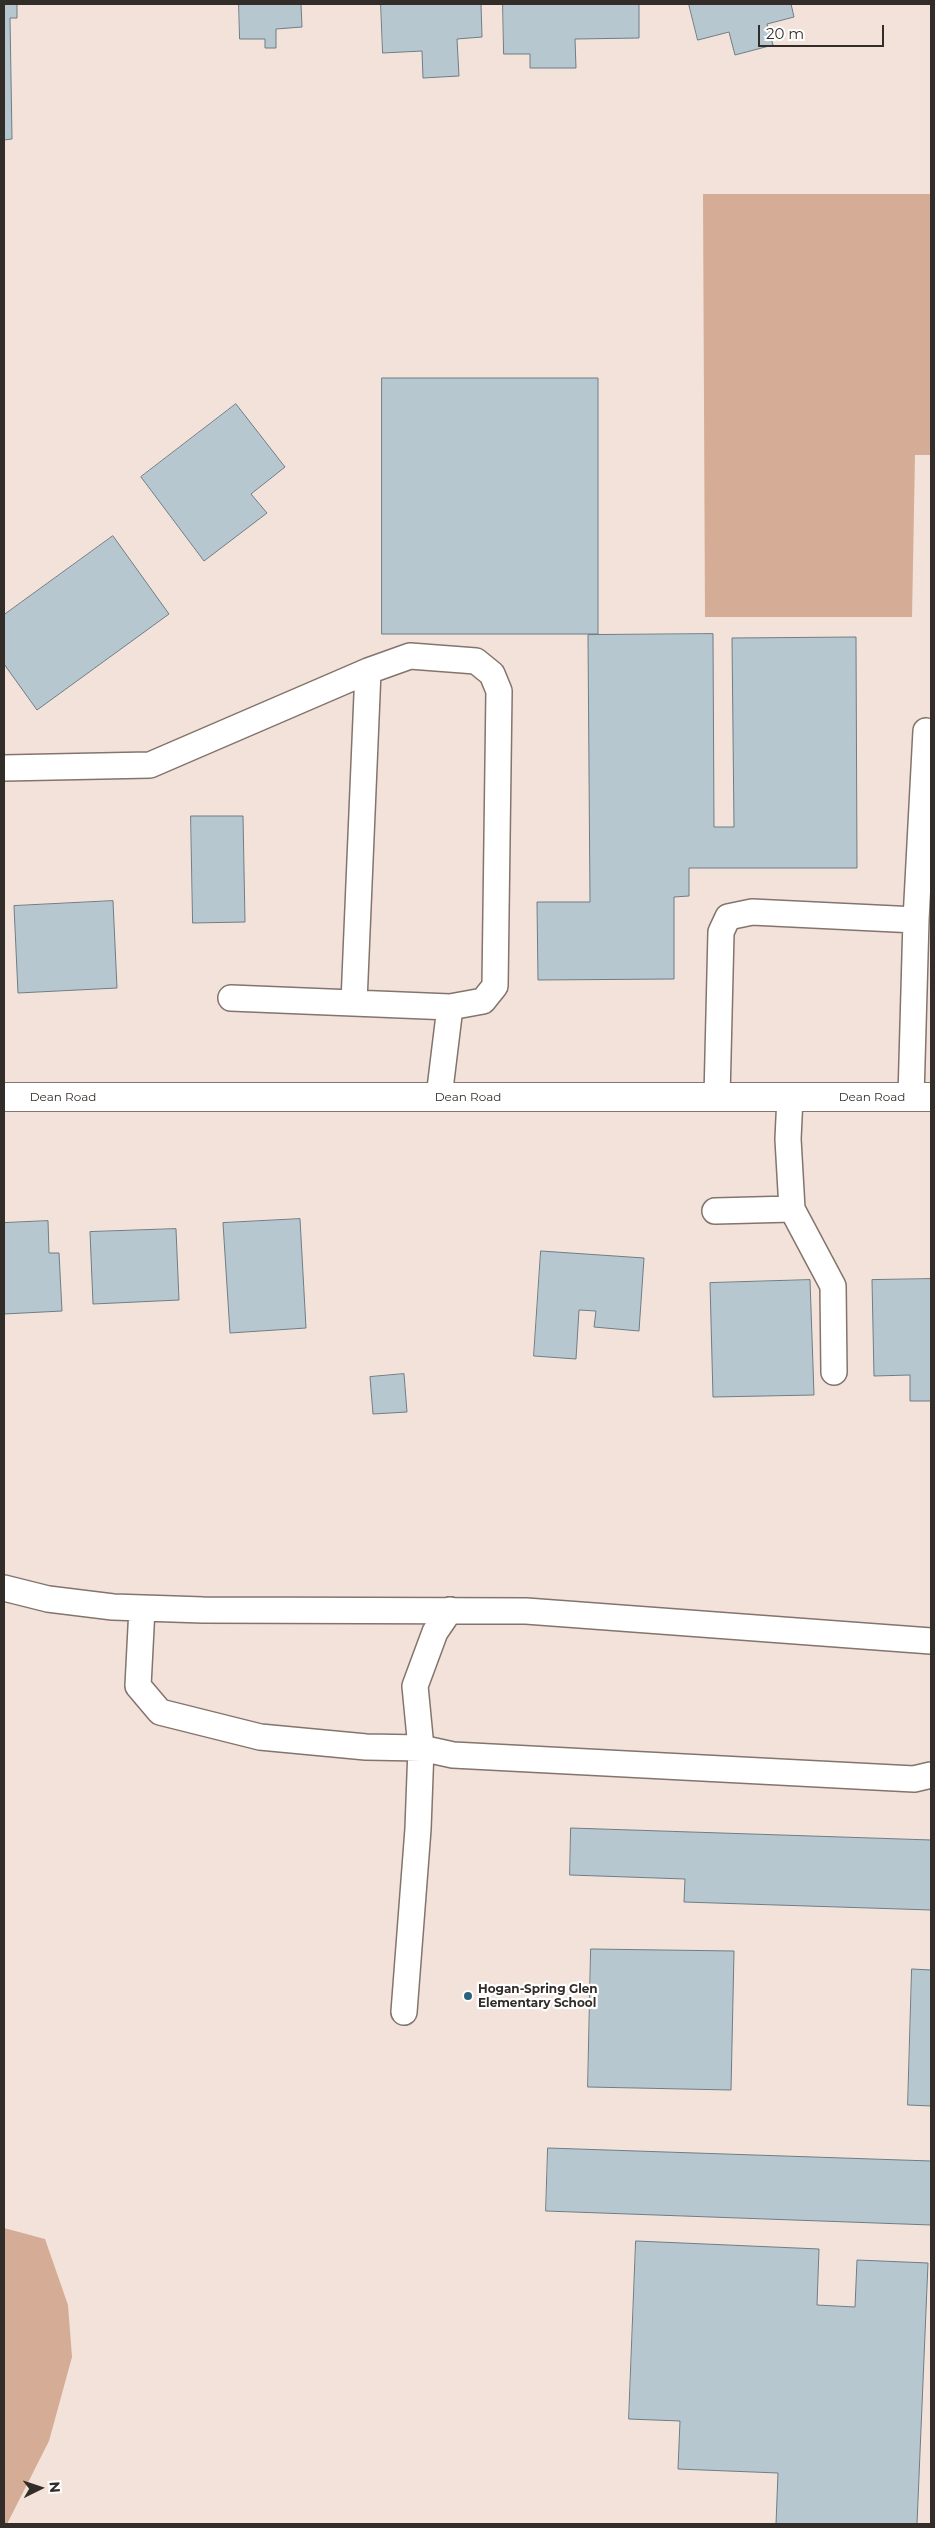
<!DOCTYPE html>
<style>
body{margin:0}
#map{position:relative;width:935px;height:2528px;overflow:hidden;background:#f3e2d9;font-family:Montserrat,sans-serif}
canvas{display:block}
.frame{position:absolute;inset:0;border:5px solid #332d29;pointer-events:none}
.north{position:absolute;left:15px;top:2463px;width:50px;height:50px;-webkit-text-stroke:4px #fff;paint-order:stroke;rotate:86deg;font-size:14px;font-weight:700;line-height:20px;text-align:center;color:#332d29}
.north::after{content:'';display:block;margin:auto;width:18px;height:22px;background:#332d29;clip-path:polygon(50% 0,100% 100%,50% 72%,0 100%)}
.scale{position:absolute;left:758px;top:25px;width:126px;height:22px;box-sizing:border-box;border:2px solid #332d29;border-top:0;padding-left:6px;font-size:15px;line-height:18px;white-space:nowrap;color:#332d29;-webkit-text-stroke:4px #fff;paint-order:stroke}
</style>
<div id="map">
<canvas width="935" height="2528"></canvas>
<div class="frame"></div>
<div class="north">N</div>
<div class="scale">20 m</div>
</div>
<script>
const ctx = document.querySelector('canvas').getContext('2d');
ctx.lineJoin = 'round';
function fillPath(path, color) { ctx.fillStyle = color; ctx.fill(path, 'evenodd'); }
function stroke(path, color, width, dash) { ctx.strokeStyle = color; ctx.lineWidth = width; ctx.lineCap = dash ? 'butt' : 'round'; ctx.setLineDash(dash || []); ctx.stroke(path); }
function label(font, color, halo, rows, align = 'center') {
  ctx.font = font + ' Montserrat,sans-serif'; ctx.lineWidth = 4.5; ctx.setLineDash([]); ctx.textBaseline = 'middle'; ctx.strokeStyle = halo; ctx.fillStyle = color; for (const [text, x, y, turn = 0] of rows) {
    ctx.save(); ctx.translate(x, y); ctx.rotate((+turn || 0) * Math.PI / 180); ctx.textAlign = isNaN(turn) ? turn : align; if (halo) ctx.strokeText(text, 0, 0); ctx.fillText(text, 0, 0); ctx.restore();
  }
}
fillPath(new Path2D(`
 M703,194H931V455H915L912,617H705Z
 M4,2228L45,2239L68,2305L72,2357L49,2441L7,2524H4Z`), '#d5ac96');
const building = new Path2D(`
 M4,4H17V18H10L12,139L4,140Z
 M239,4H301L302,27L276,29V48H265V39H240Z
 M381,4H481L482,37L457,39L459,76L423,78L422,51L383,53Z
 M503,4H639V38L575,39L576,68H530V54H504Z
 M689,4H791L794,17L767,24L773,45L735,55L729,32L698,40Z
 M382,378H598V634H382Z
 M236,404L285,467L251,494L267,513L204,561L141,477Z
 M113,536L169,614L37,710L4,664V615Z
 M713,634L714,827H734L732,638L856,637L857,868H689V896L674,897V979L538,980L537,902H590L588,635Z
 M191,816H243L245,922L193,923Z
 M113,901L117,988L18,993L14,906Z
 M300,1219L306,1328L230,1333L223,1223Z
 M48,1221L49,1253H59L62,1311L4,1314V1223Z
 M176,1229L179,1300L93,1304L90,1232Z
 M541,1251L644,1258L639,1331L594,1327L596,1311L579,1310L576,1359L534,1356Z
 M931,1279V1401H910V1375L874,1376L872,1280Z
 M810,1280L814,1395L713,1397L710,1283Z
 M404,1374L407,1412L373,1414L370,1377Z
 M571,1828L931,1840V1910L684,1902L685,1879L570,1875Z
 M591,1949L734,1951L731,2090L588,2087Z
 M912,1969L931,1970V2106L908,2105Z
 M548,2148L931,2161V2225L546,2211Z
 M636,2241L819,2249L817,2305L855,2307L857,2260L928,2263L917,2524H776L778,2473L678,2469L680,2421L629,2419Z`);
fillPath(building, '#b6c7d0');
stroke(building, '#6e7d85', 1);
const service = new Path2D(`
 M4,768L150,765L368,671L410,656L476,661L492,674L499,691L495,986L483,1001L450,1007L231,998
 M354,1002L368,671
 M439,1097L450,1007
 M717,1097L721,932L728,917L752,912L916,920
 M790,1097L788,1139L792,1209L833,1286L834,1372
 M911,1097L916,920L926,731
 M715,1211L792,1209
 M4,1588L48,1599L113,1607L203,1610L526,1611L931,1641
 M142,1608L138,1686L160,1712L260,1737L366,1747L421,1748L453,1755L914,1779L931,1775
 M404,2012L418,1829L421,1748L415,1686L435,1632L450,1610`);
const secondary = new Path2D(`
 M4,1097H931`);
stroke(service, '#83746c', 28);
stroke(secondary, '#83746c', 30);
stroke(service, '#fff', 25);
stroke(secondary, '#fff', 28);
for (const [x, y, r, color] of [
 [468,1996,5,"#2a617c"]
]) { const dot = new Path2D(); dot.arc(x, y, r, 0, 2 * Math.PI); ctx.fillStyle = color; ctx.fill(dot); stroke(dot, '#fff', 2); }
label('12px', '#332d29', '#fff', [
 ["Dean Road",63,1097],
 ["Dean Road",468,1097],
 ["Dean Road",872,1097]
]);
label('bold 12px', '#332d29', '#fff', [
 ["Hogan-Spring Glen",478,1989],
 ["Elementary School",478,2003]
], 'left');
</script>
